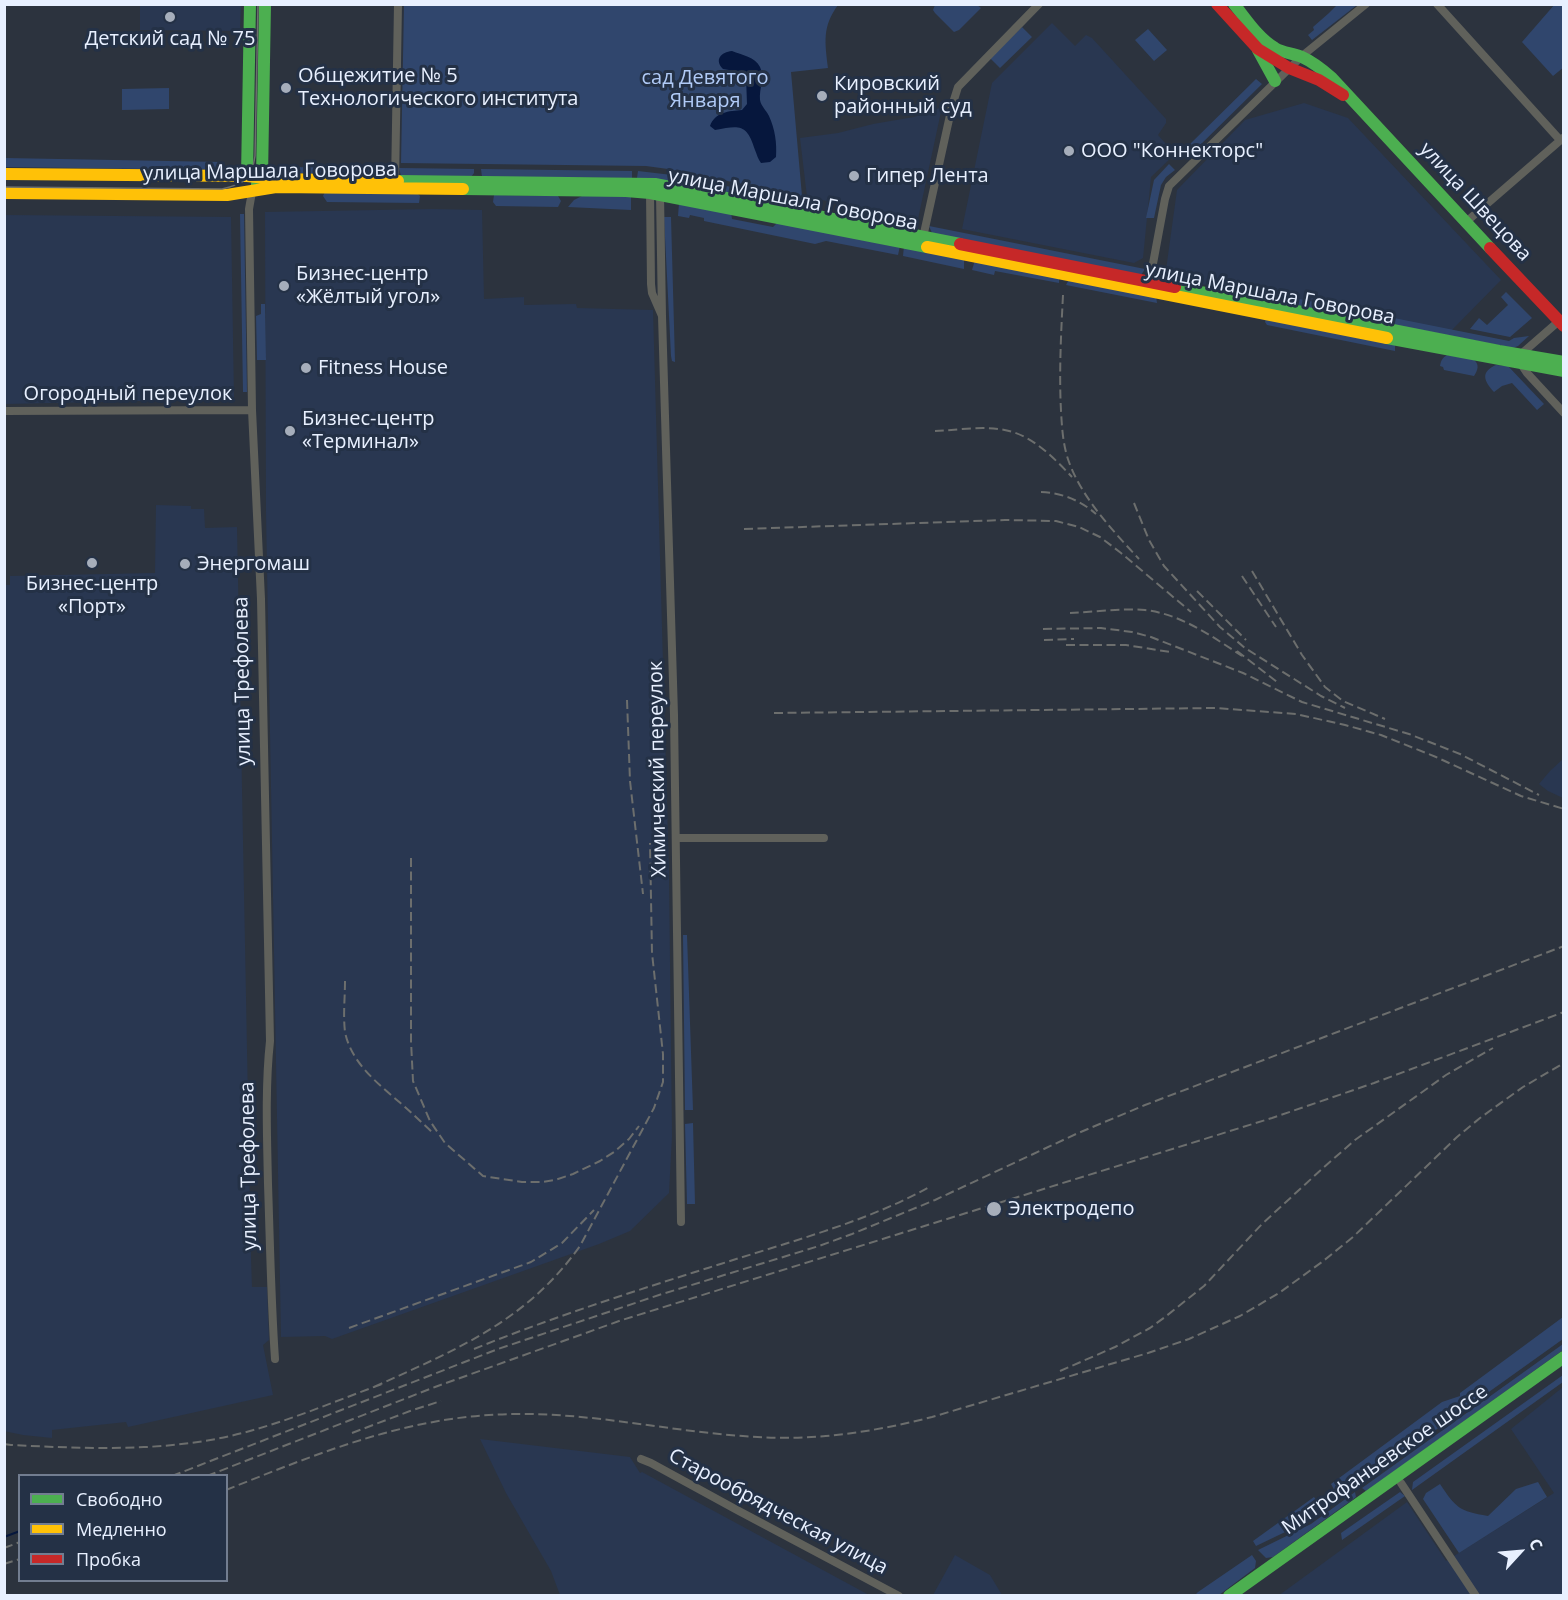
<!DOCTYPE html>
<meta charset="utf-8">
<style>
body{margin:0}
#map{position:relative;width:1568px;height:1600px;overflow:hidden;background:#2c333e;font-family:"Open Sans",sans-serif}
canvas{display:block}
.frame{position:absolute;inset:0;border:6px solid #e8f0ff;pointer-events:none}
.legend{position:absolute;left:18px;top:1474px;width:210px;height:108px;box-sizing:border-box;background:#243146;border:2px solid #727d90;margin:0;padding:8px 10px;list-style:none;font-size:18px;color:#e8f0ff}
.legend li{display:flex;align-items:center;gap:12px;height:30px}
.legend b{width:30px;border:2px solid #727d90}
.north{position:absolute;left:1490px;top:1522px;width:60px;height:60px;-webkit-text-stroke:4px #243146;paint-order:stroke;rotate:64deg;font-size:16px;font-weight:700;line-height:24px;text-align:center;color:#e8f0ff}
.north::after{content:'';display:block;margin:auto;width:21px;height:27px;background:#e8f0ff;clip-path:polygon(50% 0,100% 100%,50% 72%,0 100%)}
</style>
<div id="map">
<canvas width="1568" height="1600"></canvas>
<div class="frame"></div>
<ul class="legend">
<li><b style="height:8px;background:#4caf50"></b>Свободно</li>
<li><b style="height:8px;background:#ffc107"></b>Медленно</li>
<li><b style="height:8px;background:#c62828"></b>Пробка</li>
</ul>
<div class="north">С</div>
</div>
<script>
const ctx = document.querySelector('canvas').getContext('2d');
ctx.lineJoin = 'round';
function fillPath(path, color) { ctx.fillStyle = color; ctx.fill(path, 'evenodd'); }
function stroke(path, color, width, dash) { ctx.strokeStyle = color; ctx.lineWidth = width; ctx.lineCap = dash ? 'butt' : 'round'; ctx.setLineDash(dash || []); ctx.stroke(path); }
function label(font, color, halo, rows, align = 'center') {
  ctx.font = font + ' "Open Sans",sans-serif'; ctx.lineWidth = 6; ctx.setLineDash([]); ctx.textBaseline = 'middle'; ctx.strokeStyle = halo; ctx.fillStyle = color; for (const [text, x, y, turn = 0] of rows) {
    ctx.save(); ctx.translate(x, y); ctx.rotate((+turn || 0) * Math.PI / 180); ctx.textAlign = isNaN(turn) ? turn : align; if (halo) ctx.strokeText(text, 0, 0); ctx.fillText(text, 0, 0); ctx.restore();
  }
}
fillPath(new Path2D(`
 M140,5H241L240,31L140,30Z
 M1052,23L1075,46L1086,35L1092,38L1166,119V123L1158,135L1175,154L1151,177L1143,258L1134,263L962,229L992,83Z
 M1304,103L1348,118L1501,280L1450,332L1165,277L1177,190L1245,120Z
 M942,107L918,219L807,197L800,138L838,133L873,124L914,117Z
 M433,209L482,210L484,299L524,297V305L576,304L577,308L653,310L669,875L672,1136L669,1193L630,1231L599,1244L332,1339L325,1336L281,1337L266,512L265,212Z
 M5,215L231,217L234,399L5,404Z
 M156,505L191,506V509H204L205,528L237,527L251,1258L252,1287H267L269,1340L263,1345L273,1395L128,1427L126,1422L52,1430V1438L23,1435L4,1431L5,585H10V576L155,573Z
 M1563,759V798L1548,791L1539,784L1550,771Z
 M1563,1387V1595L1278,1596L1407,1502L1446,1561L1554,1493L1511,1429Z
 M480,1439L630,1457L640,1473L642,1472L869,1595H560L551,1571L506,1493Z
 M955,1555L990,1575L1002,1595H933Z`), '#293751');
fillPath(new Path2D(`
 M1555,4L1563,5L1564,67L1553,76L1522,42Z
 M404,5H838C822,27 825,42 828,68L791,72L802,196L668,169L646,166L401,163Z
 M935,5H977L981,8L959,30L954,32L935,13L933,10Z
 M1337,5H1357L1312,40L1308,35L1314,30L1313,27L1329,13Z
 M1022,27L1032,37L1000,68L990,58Z
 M1148,29L1167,50L1154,61L1135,40Z
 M1256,79L1262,84L1193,152L1187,147Z
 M169,88V109L122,110V89Z
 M5,158L223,162V170L5,167Z
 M1169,164L1175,170L1166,177L1161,185L1154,218H1146L1154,180Z
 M283,167L390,168L389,175L283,173Z
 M399,168L474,169V173L471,177L401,176Z
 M481,169L632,171V178L482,177Z
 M638,171L672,175L801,201L800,208L637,178Z
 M325,192L418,194L420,196L419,203L327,202L323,196Z
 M494,195L558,196L561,201L558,207L496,206L493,202Z
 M582,196H631V210L568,207L574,200Z
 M679,203L731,212L732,219L773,227L779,221L900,246L898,255L826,241L815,244L704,221V218L690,215L689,218L678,216Z
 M240,214H244L247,392H243Z
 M664,217H671L675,362L672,361L671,356Z
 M929,226L1145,269L1141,275L932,233Z
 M904,246L964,258V269L903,256Z
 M975,260L1059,277V283L995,271L994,275L972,270Z
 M1069,279L1156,296L1157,303L1066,285Z
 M1229,285L1509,341L1514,338L1529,336L1518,346L1513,348L1230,293L1228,290Z
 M1506,292L1532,318L1510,337L1470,329L1479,318L1487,325L1508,305L1501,297Z
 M261,304H265L266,360H257L256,316L261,314Z
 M1266,318L1395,344V351L1267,325L1265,322Z
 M1447,355L1473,359C1480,364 1478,370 1474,376L1444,370L1443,367L1440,366C1441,361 1442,358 1447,355Z
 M1496,365L1508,366L1544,404L1537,410L1512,383L1502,386L1494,392C1484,381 1480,372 1496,365Z
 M683,935H687L693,1110H685Z
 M693,1123L695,1204H687L685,1124Z
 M1563,1317V1339L1360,1484L1356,1479L1336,1493L1331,1484L1442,1402L1460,1396V1393Z
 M1563,1344V1350L1371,1488L1366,1491L1362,1488Z
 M1563,1375V1382L1412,1490L1413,1482Z
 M1538,1482L1547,1497L1459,1553L1423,1499L1426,1493L1440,1484C1456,1508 1459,1511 1488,1516L1516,1489Z
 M1349,1489L1350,1491L1304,1523L1256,1546L1253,1541L1314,1497L1322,1508Z
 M1355,1492L1356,1497L1273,1557L1266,1558L1258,1550L1311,1524Z
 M1400,1492L1405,1496L1342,1540L1341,1533Z
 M1252,1555L1256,1561L1255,1568L1219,1595H1195L1198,1592Z`), '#30466d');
fillPath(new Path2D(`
 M732,51C742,55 755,57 760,67C765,77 759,89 760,100C761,106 766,110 769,116C775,129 777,143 776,157L770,162L761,163C758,159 757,155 755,150C747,124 740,125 715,130L710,126C715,112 729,111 742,110L747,104L746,76L741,72L723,69C714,60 721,52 732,51Z`), '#06173d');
stroke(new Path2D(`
 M4,1537L20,1531`), '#06173d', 2);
stroke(new Path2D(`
 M1437,4L1560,140
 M655,184L660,194L662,316L652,293L651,284L650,193Z
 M395,185L398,4
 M252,192L249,209L252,410L261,599L270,1041C265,1088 267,1136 268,1184C270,1242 271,1301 275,1359
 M1466,222L1563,138
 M922,242L952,106L958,87L1039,4
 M1149,285L1165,199L1169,186L1302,56L1366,4
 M662,316L674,715L681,1222
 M1559,321L1520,355L1521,364L1527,373L1564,413
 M4,411L252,410
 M676,838H824
 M641,1459L651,1463L737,1510L899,1596
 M1401,1483L1476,1596`), '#60615b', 8);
stroke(new Path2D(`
 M1234,4C1246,19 1258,38 1275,48C1283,53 1293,53 1302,57C1313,62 1323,70 1332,78L1490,248
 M1258,50L1275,81
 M247,176L250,4
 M398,181L655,184L960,244
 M257,184L262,177L265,4
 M463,189L626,191L650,193L927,247
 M1175,287L1499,351L1564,362
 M1387,338L1564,371
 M1229,1596L1564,1357`), '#4caf50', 12);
stroke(new Path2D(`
 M4,174L247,176L276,179L398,181
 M4,193L227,195L276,187L463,189
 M927,247L1387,338`), '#ffc107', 12);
stroke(new Path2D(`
 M1217,4L1258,49L1289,68L1319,80L1343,95
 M960,244L1175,287
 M1490,248L1564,326`), '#c62828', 12);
stroke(new Path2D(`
 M4,187L222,189C244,184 252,179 255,156L258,4`), '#6c6e6d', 1.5);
stroke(new Path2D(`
 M1063,295C1061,334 1059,373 1061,411C1062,428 1063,446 1069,462C1082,498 1113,531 1139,559
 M935,431C959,430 986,425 1009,431C1034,437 1055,459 1072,477
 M1041,492C1062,493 1080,500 1096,514
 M1134,503L1149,540L1164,566L1220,627L1245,648L1321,696L1345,708
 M744,529L1005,520L1056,521L1079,527L1100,537L1121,553L1191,612
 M1252,571L1302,655L1325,687L1343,701L1385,719
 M1242,576L1276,627
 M1197,591L1246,640
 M1070,613C1094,612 1121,608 1145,610C1181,614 1213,637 1242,656
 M1043,629L1101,628L1132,632L1151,637L1243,673L1302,702L1409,734L1460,754L1539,795
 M1044,640L1074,639
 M1066,645H1126L1170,652
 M1237,651L1277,682
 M627,700L630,781L643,894
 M774,713L1216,708L1296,714L1345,725L1381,735L1436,757L1521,796L1564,809
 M411,858V1041L413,1081L430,1121L445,1143L483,1176L522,1182H542L555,1180L573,1174L600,1161L614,1152L629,1139L639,1126
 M345,981C345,998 343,1015 345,1032C351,1062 376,1082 398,1101C410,1111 421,1122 432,1132
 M349,1328L531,1262L562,1243L594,1210
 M474,1349C558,1315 644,1288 730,1261C796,1240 871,1220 931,1186
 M1060,1371L1115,1347L1150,1328L1165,1317L1204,1286L1262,1224L1323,1168L1355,1140L1446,1075L1493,1048
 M374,1387C455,1350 526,1322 580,1246L654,1108L663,1082V1054L652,953L650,843
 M352,1433L410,1411L441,1401
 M4,1444L11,1445C73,1448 136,1451 198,1442C262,1433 322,1406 382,1384
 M172,1476L498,1349L659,1295L819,1246L852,1234L935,1200L1076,1134L1145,1105L1564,946
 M207,1476L435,1387L622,1320L1272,1118L1374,1083L1564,1012
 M226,1490C324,1451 415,1413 523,1414C597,1414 670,1431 743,1436C807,1442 870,1433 932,1417L1148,1353L1189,1339L1240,1316L1279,1293L1322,1262L1353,1237L1457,1137L1480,1118L1523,1087L1564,1063
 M4,1548L20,1542
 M4,1564L20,1559`), '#6c6e6d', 2, [9, 4.5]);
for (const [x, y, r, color] of [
 [170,17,6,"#a6aebb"],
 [286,88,6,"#a6aebb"],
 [822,96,6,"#a6aebb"],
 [1069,151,6,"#a6aebb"],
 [854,176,6,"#a6aebb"],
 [284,286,6,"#a6aebb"],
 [306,368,6,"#a6aebb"],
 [290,431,6,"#a6aebb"],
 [92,563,6,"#a6aebb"],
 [185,564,6,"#a6aebb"],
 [994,1209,8,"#a6aebb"]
]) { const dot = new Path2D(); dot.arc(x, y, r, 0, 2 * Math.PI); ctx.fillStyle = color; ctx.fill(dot); stroke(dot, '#243146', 2); }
label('20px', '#e8f0ff', '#243146', [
 ["Детский сад № 75",170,39,"center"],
 ["Общежитие № 5",298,76],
 ["Технологического института",298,99],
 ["Кировский",834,84],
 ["районный суд",834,107],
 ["ООО \"Коннекторс\"",1081,151],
 ["Гипер Лента",866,176],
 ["Бизнес-центр",296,274],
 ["«Жёлтый угол»",296,297],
 ["Fitness House",318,368],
 ["Бизнес-центр",302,419],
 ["«Терминал»",302,442],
 ["Энергомаш",197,564],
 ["Бизнес-центр",92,584,"center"],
 ["«Порт»",92,607,"center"],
 ["Электродепо",1008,1209]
], 'left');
label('20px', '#b0caf6', '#243146', [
 ["сад Девятого",705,78],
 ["Января",705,101]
]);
label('20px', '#e8f0ff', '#243146', [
 ["улица Маршала Говорова",270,172,-1],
 ["улица Маршала Говорова",793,200,11],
 ["улица Швецова",1475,202,47],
 ["улица Маршала Говорова",1270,294,11],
 ["Огородный переулок",128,394],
 ["улица Трефолева",243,681,-91],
 ["Химический переулок",658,769,-91],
 ["улица Трефолева",249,1166,-91],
 ["Митрофаньевское шоссе",1385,1460,-35],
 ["Старообрядческая улица",778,1512,28]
]);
</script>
